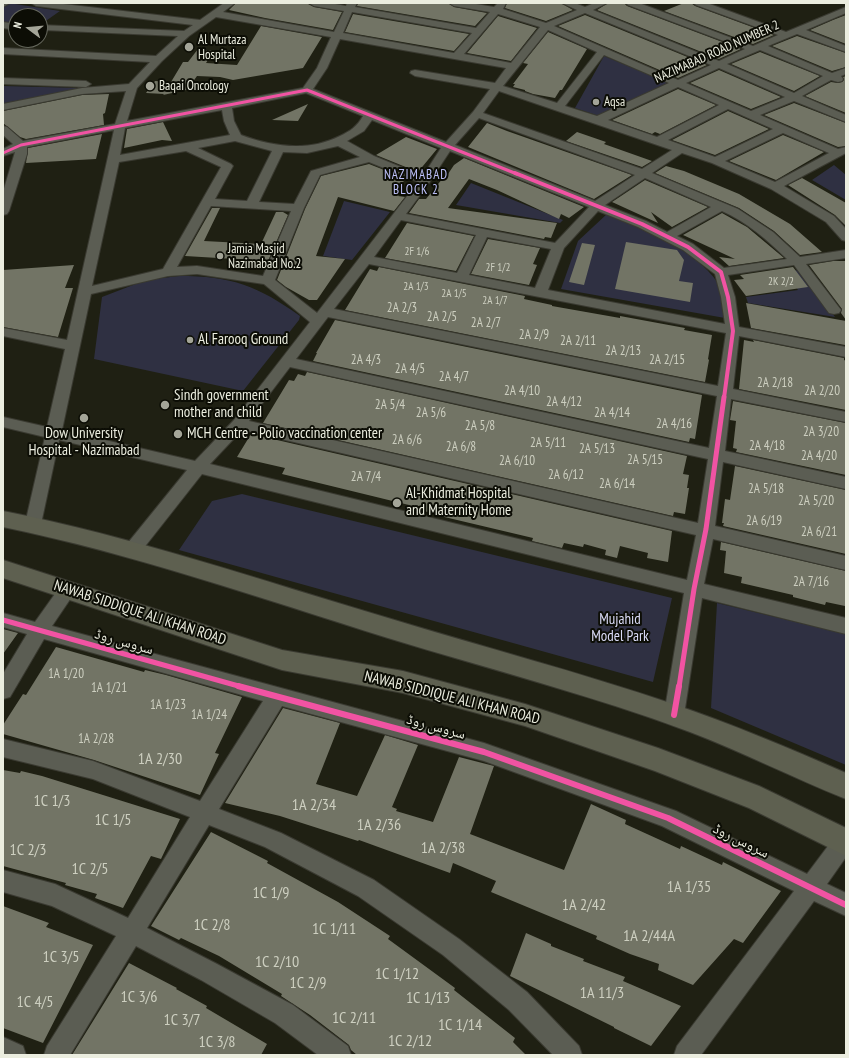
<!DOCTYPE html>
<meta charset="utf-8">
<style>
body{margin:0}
#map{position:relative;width:849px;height:1058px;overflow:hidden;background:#1f2013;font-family:"PT Sans Narrow",sans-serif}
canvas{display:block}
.frame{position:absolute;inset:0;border:4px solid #ebeddf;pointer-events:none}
.north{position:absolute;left:8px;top:8px;width:40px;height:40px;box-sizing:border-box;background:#0c0d05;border:1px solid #65675c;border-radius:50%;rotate:286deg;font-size:11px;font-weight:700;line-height:16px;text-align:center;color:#ebeddf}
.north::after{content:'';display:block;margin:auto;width:14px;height:18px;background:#a4a598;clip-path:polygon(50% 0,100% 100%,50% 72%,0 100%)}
</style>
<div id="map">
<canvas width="849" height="1058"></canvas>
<div class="frame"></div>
<div class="north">N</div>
</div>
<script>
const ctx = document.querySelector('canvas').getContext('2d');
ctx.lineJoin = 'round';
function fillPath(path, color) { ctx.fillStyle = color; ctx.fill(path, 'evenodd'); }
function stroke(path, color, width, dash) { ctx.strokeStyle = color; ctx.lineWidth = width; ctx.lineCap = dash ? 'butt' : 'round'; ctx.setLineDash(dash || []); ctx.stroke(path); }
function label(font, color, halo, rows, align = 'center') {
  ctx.font = font + ' "PT Sans Narrow","Noto Naskh Arabic",sans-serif'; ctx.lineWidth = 4; ctx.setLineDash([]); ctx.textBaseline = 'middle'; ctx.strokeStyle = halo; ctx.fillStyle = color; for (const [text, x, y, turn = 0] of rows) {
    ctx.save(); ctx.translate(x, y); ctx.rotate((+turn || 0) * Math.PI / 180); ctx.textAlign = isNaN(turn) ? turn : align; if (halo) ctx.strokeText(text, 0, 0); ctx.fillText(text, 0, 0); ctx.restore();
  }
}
fillPath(new Path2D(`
 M9,3L60,11L40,25V16H16V25L3,23V7Z
 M604,56L674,85L599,116L575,108Z
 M3,86L81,88L3,104Z
 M834,165L846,175V200L812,180Z
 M471,183L563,220L560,223L456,205Z
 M344,201L390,212L352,260L323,256Z
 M608,213C643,229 716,257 725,300C726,306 725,313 725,318L561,289L578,241Z
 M799,270L835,317L748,303L746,297L798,290L785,272Z
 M179,276C232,276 258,286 300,316L299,320L243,391L94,359L102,297L146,280Z
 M242,494L672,598L653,682L179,550L212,501Z
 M717,603L846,634V765L711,708Z`), '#2f3042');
fillPath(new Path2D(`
 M236,3H301L308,4L314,7L342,12L333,30L265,18L229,10Z
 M358,3H448L454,7L487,13L475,26L357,6Z
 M507,3H561L573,10L546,21L505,8Z
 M608,3H624L627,6L741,49L719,59L597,10Z
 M684,3H691L695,6L774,35L753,44L664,11Z
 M353,14L469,34L454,51L345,32Z
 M585,15L707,65L678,78L558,26Z
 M846,15V44L810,30L833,20Z
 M498,16L537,28L511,61L467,53Z
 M261,26L322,37L303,68L233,80L220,77L197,76L192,83L199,84L200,87L163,95L164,94L146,93L155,81L171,82L183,62H188L198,49L214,51L206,63L237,65Z
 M548,32L587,49L562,90H560L555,98L533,94L525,91V90L513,87L515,84H513L528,64L523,63Z
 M797,36L846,53V67L832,71L772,46Z
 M760,52L820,76L794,91L731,64Z
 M719,70L781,97L751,109L690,83Z
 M846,76V113L805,96L831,82L838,83L842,82L844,80L843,77Z
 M678,89L716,105L660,134L655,132L652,134L612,120Z
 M109,94L105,113L103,114L104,125L26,139L20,137L3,123V111L82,95Z
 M794,103L846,123V146L838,147L764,115Z
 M308,104L298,121L272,120Z
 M728,111L769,129L715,155L672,140Z
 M163,122L172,141L162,140L124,148L127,129Z
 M487,123L507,131L632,175L594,199L468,147Z
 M577,132L606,142L604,144L652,161L642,167L566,141Z
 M102,134L96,159L26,163L28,148Z
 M783,135L824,152L776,180L729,161Z
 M406,137L437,149L418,172L376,155Z
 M464,158L584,207L569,218L561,214L559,219L497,190L469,179L448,208L557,223L551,238L545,237L544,239L409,213L419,199H426L443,178L446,177L454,165Z
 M369,164L407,179L393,189L403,190L398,196L405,197L394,211L338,197L316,256L345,259L317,300H309L286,287L277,280L305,209L321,176Z
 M666,166L684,171L739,194L790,224L822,252L800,255L774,231L739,208L655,173Z
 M802,178L846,203V226L835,215L788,185Z
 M645,180L708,207L672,227L651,212L658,223L612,202Z
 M212,208H220L204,241L261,244L276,212H283L288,215L268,261L185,256Z
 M722,213L747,227L784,258L729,266L719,257L735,259L683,235Z
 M407,223L474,236L456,271L385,258Z
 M488,239L540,248L533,264L537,265L529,285L471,274Z
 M626,242L677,250L684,260L679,281L693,283L690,302L615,289Z
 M582,243L595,245L584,285L569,282Z
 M833,261H846V320L841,313L842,309L809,265Z
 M74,265L65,288H73L58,337L3,327V270Z
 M379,267L525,296L524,299L552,305V306L620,318V316L685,328L684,330L712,335L708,359L709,360L705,382L345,310L370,269L377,271Z
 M793,267L808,287L746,296L734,280L744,279L740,275Z
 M746,303L846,321L845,345L751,328Z
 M335,320L702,395L695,439L690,438L689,442L313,361L317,353H316Z
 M744,340L754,342L753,340L844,358V360L846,361V410L739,389Z
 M307,372L687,456L683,474L689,475L687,488H689L685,514L674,512L673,516L263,423L289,380L294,381L298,374L305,376Z
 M733,401L846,423V475L736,452L737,449L733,448L736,421L730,420Z
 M251,434L672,531L668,562L647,558L648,553L620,546L617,558L605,555L606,550L584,544L583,547L564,543L562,548L532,541L533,538L436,515V514L407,507L409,505L282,474L285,468L237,457Z
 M735,466L846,490V554L723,526L724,523H722L725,499L730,500Z
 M721,542L846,571L845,606L826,602L825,605L793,597V595L741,583L742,577L724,573L726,551L720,550Z
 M3,629L18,633L3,654Z
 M56,647L144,672L145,670L166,675L242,697L215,753L219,754L200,795L94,760L3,734V725L23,694L26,695Z
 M283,708L340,723L316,784L357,796L385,735L418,745L392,807L397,809L396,811L433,822L459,757L494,766L470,834L564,870L591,804L626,820L625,824L680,849L681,846L722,865L723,862L781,891L743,943L734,939L693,985L658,970L659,964L630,954L596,939L597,936L491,892L496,881L453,863L450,873L359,840L358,841L280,816L225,803Z
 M3,770L20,773L21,771L42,776L180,819L161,859L151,856L123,908L95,898L97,894L65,885L66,883L3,866Z
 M211,832L268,861L267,863L338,902L390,936L388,939L455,988L454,990L515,1038L513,1042L526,1055H357L351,1050L349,1045L310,1015L281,996L282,994L219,956L181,938L179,940L151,926Z
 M3,906L49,923L46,927L93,945L43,1043L3,1028Z
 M526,933L551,944V946L584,959L583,961L625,977L623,981L681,1006L651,1046L614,1028V1027L510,976Z
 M129,963L177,988L176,989L207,1006L206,1008L267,1044L261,1055H72Z`), '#727465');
const minor = new Path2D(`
 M3,3H10L3,7Z
 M31,3H55L200,20L224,3H235L223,12L334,32L344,11L314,6L309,3H330L346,6L347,3H357L355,7L476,28L490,12L454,6L449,3H470L494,7L498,3H506L503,9L546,23L577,10L562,3H575L585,7L594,3H607L593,10L719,61L745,49L628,5L626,3H639L753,46L778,35L696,5L694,3H707L786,32L846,7V13L806,30L846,46V52L797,34L768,46L832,73L846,68V74L841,76L843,79L842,81L838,82L831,80L802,96L846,115V122L794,101L760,115L838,149L846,147V153L784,186L834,216L846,229V241L842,240L826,222L771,189L712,163L682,153L652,173L738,209L773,232L800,257L846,250V258L806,264L841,310L839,313L834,314L829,313L794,265L728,275L735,297L739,327L846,347V357L739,336L733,389L846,412V422L731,399L725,451L846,477V489L723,462L715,526L846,556V570L713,539L704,584L846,618V634L702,598L684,715L681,721L674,724L667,721L664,715L684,593L202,474L139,554L133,556L127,554L124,549L127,544L187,470L59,440L41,524L39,528L33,530L27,528L25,524L45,437L3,427V417L47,427L65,349L3,336V328L67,340L114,130L27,147V154L9,211L7,214L3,215V192L15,152L3,156V149L13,144L3,135V126L7,127L23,141L115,124L126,91L82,94L3,110V104L82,88L129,84L150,62L3,54V48L156,56L178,36L43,30L40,29V25L184,31L193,25L36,6ZM352,12L472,33L454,53L343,33ZM585,13L711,65L678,80L554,26ZM498,14L540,27L511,63L464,54ZM216,17L331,37L317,68L303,88L127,121L137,88L162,61L189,36ZM548,30L597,52L557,103L503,86ZM340,39L506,68L495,83L415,70L411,71L410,73L415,76L490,89L473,112L446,142L313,89L327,68ZM760,50L823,76L794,93L727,64ZM604,55L669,83L597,116L565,106ZM719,68L785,97L751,111L686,83ZM678,87L719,105L657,137L608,120ZM499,91L672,150L642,169L483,113ZM306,93L363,116C357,127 350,131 340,136C309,152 273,147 241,135L234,121L232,108ZM728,109L773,129L715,157L668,140ZM222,110L224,121L230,135L120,155L125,128ZM479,118L635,175L595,201L455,145ZM372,120L441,148L423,176L374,156L347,141L364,131ZM783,133L829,153L775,182L725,161ZM235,141L272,151L247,201L215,199L233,166L231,164L198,148ZM338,146L360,157L311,171L294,204L259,202L283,152L307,153ZM186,151L221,167L163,269L92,286L119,162ZM450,151L589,207L555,243L406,214L429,183ZM369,162L418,182L317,313L275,280L304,208L320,175ZM645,178L711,207L667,232L646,221L605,205ZM211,206L291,211L263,276L197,266L177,267ZM598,211L638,227L683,250L715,274L721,297L725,324L548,290L564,248ZM722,211C747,222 767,240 787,259L724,268L693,244L677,236ZM401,220L476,235L457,273L374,257ZM487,237L551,249L535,288L469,275ZM369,264L726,333L718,386L334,309ZM197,274L264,284L310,322L234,420L195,461L62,430L91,294L168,276ZM328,317L717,396L709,448L296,359ZM290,367L708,459L698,523L249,421ZM242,430L696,535L687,580L210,464Z
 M3,22L16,24V30L3,28Z
 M3,78L86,81L91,84L86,87L3,84Z
 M68,582L74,584L77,589L52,626L484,743L676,811L807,874L837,834L846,831V857L827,884L846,893V916L814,901L701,1055H674L677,1046L794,891L662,826L484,761L282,706L219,809L281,833L374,880L459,939L527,992L579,1046L582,1055H553L509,1010L443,955L358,896L265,847L209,825L147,928L217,964L293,1005L348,1046L351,1055H318L275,1023L201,980L136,946L70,1055H44L47,1046L116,936L52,906L3,892V870L55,884L128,918L190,817L93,779L3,757V739L93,761L200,801L263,701L44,639L10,697L3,699V674L27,634L3,627V613L35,622L62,584Z
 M3,1037L23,1046L26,1055H3Z`);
const major = new Path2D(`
 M3,511C134,537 260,580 388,618C483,647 579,672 673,704C732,724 789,748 846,773V799C793,778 743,752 690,732C591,695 489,669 388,638C260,598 134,554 3,527Z
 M3,560L282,650L403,671L525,704L658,748L759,786L846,828V856L749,808L655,771L525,726L403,693L282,670L3,578Z`);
stroke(minor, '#3a3a31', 2);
stroke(major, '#3a3a31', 2);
fillPath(minor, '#5b5d53');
fillPath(major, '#5e6050');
stroke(new Path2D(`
 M3,153L21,145L307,90L517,174`), '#f153a3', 3);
stroke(new Path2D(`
 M515,173L642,224L688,247L721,272L728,297L733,331L724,398`), '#f153a3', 4);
stroke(new Path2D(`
 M3,620L242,687
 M679,687L694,589L706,529L724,397`), '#f153a3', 5);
stroke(new Path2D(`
 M238,686L484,752L668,818L846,905
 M674,715L679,686`), '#f153a3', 6);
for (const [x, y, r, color] of [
 [189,47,5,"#a4a598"],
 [150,86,5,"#a4a598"],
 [596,102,4,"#a4a598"],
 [220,256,4,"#a4a598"],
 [190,340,4,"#a4a598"],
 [165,405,5,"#a4a598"],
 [84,418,5,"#a4a598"],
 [178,434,5,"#a4a598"],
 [397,503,5,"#a4a598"]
]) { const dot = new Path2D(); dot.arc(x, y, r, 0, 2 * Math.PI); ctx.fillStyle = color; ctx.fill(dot); stroke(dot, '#0c0d05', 1.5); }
label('11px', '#cdcfc0', null, [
 ["2F 1/6",417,252],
 ["2F 1/2",498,268],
 ["2K 2/2",781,282],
 ["2A 1/3",416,287],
 ["2A 1/5",454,294],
 ["2A 1/7",495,301]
]);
label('13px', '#ebeddf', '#0c0d05', [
 ["Al Murtaza",198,40],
 ["Hospital",198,55],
 ["Baqai Oncology",159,86],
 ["Aqsa",604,102],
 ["Jamia Masjid",228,249],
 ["Nazimabad No.2",228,264]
], 'left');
label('13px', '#ebeddf', '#0c0d05', [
 ["NAZIMABAD ROAD NUMBER 2",717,52,-24]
]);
ctx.letterSpacing = '1px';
label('13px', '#bdc0f9', '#0c0d05', [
 ["NAZIMABAD",416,175],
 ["BLOCK 2",416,190]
]);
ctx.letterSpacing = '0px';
label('13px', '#cdcfc0', null, [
 ["2A 2/3",402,308],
 ["2A 2/5",442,317],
 ["2A 2/7",486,323],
 ["2A 2/9",534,335],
 ["2A 2/11",578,341],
 ["2A 2/13",623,351],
 ["2A 4/3",366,360],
 ["2A 2/15",667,360],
 ["2A 4/5",410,369],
 ["2A 4/7",454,377],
 ["2A 2/18",775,383],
 ["2A 4/10",522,391],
 ["2A 2/20",822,391],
 ["2A 4/12",564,402],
 ["2A 5/4",390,405],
 ["2A 5/6",431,413],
 ["2A 4/14",612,413],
 ["2A 4/16",674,424],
 ["2A 5/8",480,426],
 ["2A 3/20",821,432],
 ["2A 6/6",407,440],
 ["2A 5/11",548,443],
 ["2A 4/18",767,446],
 ["2A 6/8",461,447],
 ["2A 5/13",597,449],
 ["2A 4/20",819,456],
 ["2A 5/15",645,460],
 ["2A 6/10",517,461],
 ["2A 6/12",566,475],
 ["2A 7/4",366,477],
 ["2A 6/14",617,484],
 ["2A 5/18",766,489],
 ["2A 5/20",816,501],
 ["2A 6/19",764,521],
 ["2A 6/21",819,532],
 ["2A 7/16",811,582],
 ["1A 1/20",66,674],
 ["1A 1/21",109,688],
 ["1A 1/23",168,705],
 ["1A 1/24",209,715],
 ["1A 2/28",96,739]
]);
label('15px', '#ebeddf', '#0c0d05', [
 ["Al Farooq Ground",198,340],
 ["Sindh government",174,396],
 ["mother and child",174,413],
 ["Dow University",84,434,"center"],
 ["Hospital - Nazimabad",84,451,"center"],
 ["MCH Centre - Polio vaccination center",187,434],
 ["Al-Khidmat Hospital",406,494],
 ["and Maternity Home",406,511]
], 'left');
label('15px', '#ebeddf', '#0c0d05', [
 ["NAWAB SIDDIQUE ALI KHAN ROAD",140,613,18],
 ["سروس روڈ",124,642,16],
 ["NAWAB SIDDIQUE ALI KHAN ROAD",452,698,14],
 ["سروس روڈ",436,727,15],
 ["سروس روڈ",741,841,26]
]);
label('15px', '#dadbf7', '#0c0d05', [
 ["Mujahid",620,620],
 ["Model Park",620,637]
]);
label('16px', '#cdcfc0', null, [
 ["1A 2/30",160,759],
 ["1C 1/3",52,801],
 ["1A 2/34",314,805],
 ["1C 1/5",113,820],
 ["1A 2/36",379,825],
 ["1A 2/38",443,848],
 ["1C 2/3",28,850],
 ["1C 2/5",90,869],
 ["1A 1/35",689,887],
 ["1C 1/9",271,893],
 ["1A 2/42",584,905],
 ["1C 2/8",212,925],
 ["1C 1/11",334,929],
 ["1A 2/44A",649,936],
 ["1C 3/5",61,957],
 ["1C 2/10",277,962],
 ["1C 1/12",397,974],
 ["1C 2/9",308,983],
 ["1A 11/3",602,993],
 ["1C 3/6",139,997],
 ["1C 1/13",428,998],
 ["1C 4/5",35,1002],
 ["1C 2/11",354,1018],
 ["1C 3/7",182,1020],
 ["1C 1/14",460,1025],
 ["1C 2/12",410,1041],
 ["1C 3/8",217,1042]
]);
</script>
